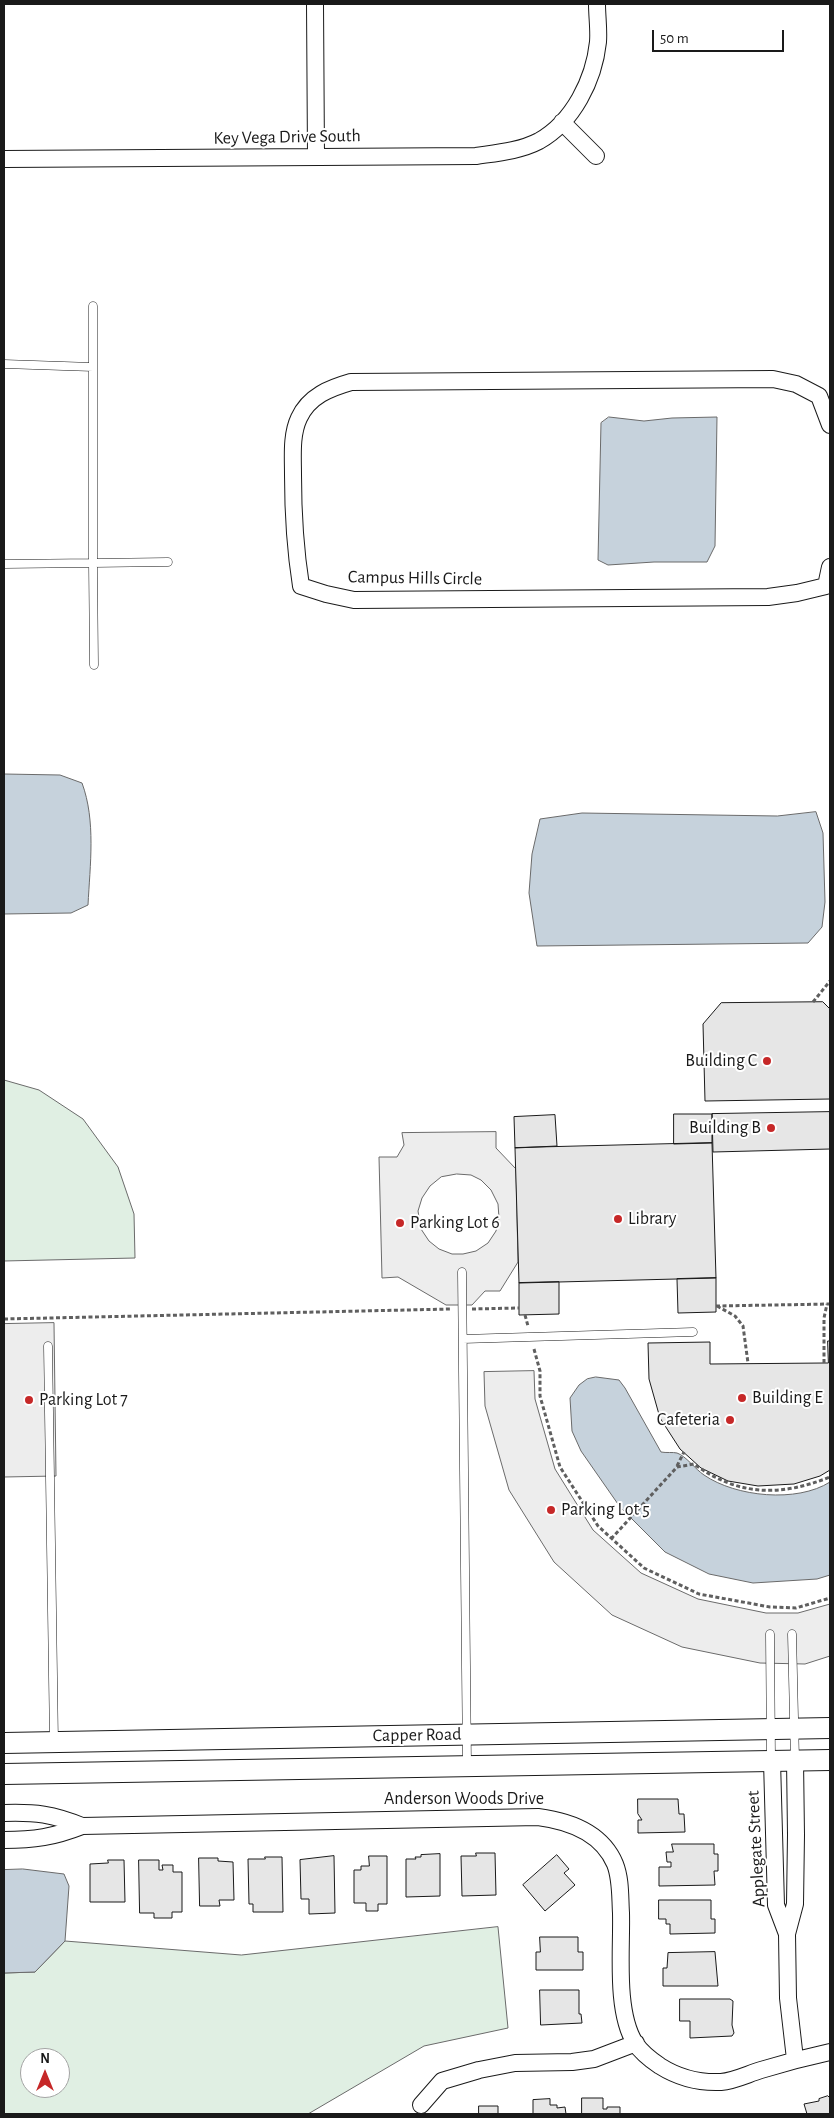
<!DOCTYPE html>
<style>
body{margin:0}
#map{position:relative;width:834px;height:2118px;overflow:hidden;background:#fff;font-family:"Alegreya Sans",sans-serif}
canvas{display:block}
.frame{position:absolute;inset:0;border:5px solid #1a1a1a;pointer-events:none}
.north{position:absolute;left:20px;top:2048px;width:50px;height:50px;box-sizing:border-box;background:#fff;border:1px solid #a3a3a3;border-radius:50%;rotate:0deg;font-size:14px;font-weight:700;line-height:20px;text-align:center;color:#1a1a1a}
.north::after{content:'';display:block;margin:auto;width:18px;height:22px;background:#c62828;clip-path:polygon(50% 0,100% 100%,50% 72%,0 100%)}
.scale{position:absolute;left:652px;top:30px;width:132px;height:22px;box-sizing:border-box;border:2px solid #1a1a1a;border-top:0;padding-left:6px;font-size:15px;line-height:18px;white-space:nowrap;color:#1a1a1a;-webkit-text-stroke:4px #fff;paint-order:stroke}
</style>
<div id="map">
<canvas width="834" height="2118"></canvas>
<div class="frame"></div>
<div class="north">N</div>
<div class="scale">50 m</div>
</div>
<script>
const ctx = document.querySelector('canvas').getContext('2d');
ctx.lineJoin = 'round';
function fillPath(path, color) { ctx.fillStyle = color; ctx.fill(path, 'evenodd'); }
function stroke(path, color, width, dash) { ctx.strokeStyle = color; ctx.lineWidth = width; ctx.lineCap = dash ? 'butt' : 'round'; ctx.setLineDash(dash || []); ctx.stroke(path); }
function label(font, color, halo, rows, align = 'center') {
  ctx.font = font + ' "Alegreya Sans",sans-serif'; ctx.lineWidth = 4; ctx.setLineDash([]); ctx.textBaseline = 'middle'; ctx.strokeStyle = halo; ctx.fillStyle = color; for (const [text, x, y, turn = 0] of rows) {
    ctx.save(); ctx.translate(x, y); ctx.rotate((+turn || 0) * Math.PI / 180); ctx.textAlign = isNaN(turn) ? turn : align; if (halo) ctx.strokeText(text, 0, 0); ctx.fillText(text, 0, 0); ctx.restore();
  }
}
const green = new Path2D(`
 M4,1080L39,1090L83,1119L118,1167L134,1214L135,1258L4,1261Z
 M498,1927L508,2028L424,2046L308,2114H4V1973L35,1972L65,1941L241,1955ZM30,2058H60V2088H30Z`);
fillPath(green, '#e0efe3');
stroke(green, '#6a6a6a', 1);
const parking = new Path2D(`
 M496,1132V1148L516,1169L518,1262L500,1291H485L472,1305H446L398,1277L382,1278L379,1157H397L404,1145L402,1133ZM457,1174L471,1175L481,1180L491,1190L498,1204L499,1218L496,1231L488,1243L476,1251L463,1254H452L439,1249L429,1241L421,1229L418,1211L422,1198L430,1186L441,1177Z
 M54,1323L56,1476L4,1477V1324Z
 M534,1371L535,1399L555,1469L593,1530L641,1573L698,1599L766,1613H798L830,1604V1656L805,1664L760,1663L682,1647L612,1615L554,1562L509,1490L485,1406L484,1372Z`);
fillPath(parking, '#ededed');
stroke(parking, '#6a6a6a', 1);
const water = new Path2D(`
 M609,417L644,421L672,418L717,417L715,546L707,562H654L608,565L598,560L601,423Z
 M4,774L60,775L82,783C96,821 90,865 88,905L71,913L4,914Z
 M816,812L823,833L825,902L822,927L808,943L537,946L529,893L532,854L540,819L582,813L777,816Z
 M596,1377L619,1380L625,1388L661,1452C666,1453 673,1452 677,1453C686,1456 695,1469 704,1475C736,1497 797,1503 830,1482V1575L817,1579L753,1583L709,1574L665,1552L620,1507L581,1451L572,1431L570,1398L579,1385L587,1379Z
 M23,1869L64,1874L69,1886L65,1941L35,1972L4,1973V1870Z`);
fillPath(water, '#c6d2dc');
stroke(water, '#6a6a6a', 1);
const building = new Path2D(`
 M823,1002L830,1009V1099L705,1101L703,1024L721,1003Z
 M830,1112V1149L713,1152L712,1114Z
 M674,1114H712V1143L674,1144Z
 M555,1115L557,1146L515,1148L514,1117Z
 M712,1143L716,1278L519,1283L515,1148Z
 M716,1278V1312L678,1313L677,1279Z
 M559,1282V1314L519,1315V1283Z
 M828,1341H830V1470L820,1476L794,1484L758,1486L728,1481L701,1468L680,1449L660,1418L649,1379L648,1343L710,1342V1364L824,1363H828Z
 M638,1799H678L679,1814H684L685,1832L638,1833V1820H642L638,1814Z
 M672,1844H714V1854H718V1871H714L715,1885L659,1886V1867H671V1862H667L666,1852H673Z
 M476,1853H495L496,1895L462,1896L461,1856H476Z
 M440,1854V1896L406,1897V1859H416L415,1857H421V1855Z
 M557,1855L569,1869L564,1873L575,1885L545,1911L523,1885Z
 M334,1856L335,1913L309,1914V1899H301L300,1860Z
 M369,1856H387V1904H378V1911H366V1903H354V1870H361V1866H369Z
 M265,1857H282L283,1912H253V1904H249L248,1859H265Z
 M199,1858H218V1861L233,1862L234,1900H219L220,1906H200Z
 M108,1860H124L125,1902H90V1864L108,1863Z
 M139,1860H159V1870H163L162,1865H173V1872H182V1912H172V1918H154V1913H140Z
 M659,1900H711V1919H715V1933L670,1934V1924H666V1919H659Z
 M540,1937H578V1952H583V1970H536V1952H540Z
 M715,1952L718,1986H663V1968H667L668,1953Z
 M540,1990H579V2014H581L582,2023L541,2025Z
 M680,1999H730L733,2001L732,2025L734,2033L732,2036L690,2038V2021H680Z
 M828,2096L830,2098V2114H807L804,2104L819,2101V2099Z
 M582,2098H603V2109H607V2107H620V2114H582Z
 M550,2099V2105H557V2108L565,2107L566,2114H533V2100Z
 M479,2106H498V2114H479Z`);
fillPath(building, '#e6e6e6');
stroke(building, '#1a1a1a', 1);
const service = new Path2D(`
 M4,364L93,367V563L4,564
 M93,367V306
 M94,665L93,563L168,562
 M462,1272L467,1765
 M463,1339L693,1332
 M48,1346L54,1742
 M770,1634L771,1759
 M792,1634L795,1760`);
const minor = new Path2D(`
 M315,4L316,157
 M562,122L596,156
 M4,159L476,156C496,153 520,151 539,141C573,122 594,80 598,42C599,30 597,16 597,4
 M830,425L819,396L796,384L773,379L351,382C330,388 309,396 299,418C291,435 293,456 293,475C293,513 295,548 301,586L326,594L354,600L768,597L797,593L826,586L830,567
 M795,1760L796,1835L795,1904L787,1934L788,1998L795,2059
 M772,1761L776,1905L787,1934
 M4,1813C35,1812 53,1814 82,1826
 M4,1840C34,1840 54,1837 82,1826L538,1817C569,1821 602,1833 615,1864C621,1879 620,1897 621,1913C622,1950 615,2011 635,2043C641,2052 651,2060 660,2066C679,2078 699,2083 721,2082C734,2081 748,2074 761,2070C784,2063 807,2057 830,2052
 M421,2105L442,2081L479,2070L515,2063L572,2062L594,2059L636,2043`);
const tertiary = new Path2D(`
 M4,1743L830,1728
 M4,1774L830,1760`);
stroke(service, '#1a1a1a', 9);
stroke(minor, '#1a1a1a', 18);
stroke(tertiary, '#1a1a1a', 22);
stroke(new Path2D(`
 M813,1002L830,981
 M716,1306L830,1304
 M717,1306L735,1316L743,1326L748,1363
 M472,1309L519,1308
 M525,1315L528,1326
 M4,1319L451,1309
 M534,1349L540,1371V1396L560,1467L598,1526L644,1568L699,1594L770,1607L796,1608L830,1598
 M824,1363V1318L827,1304
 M677,1466L684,1452
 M611,1539L677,1467L694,1464C738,1496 780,1497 830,1477`), '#5f5f5f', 3, [4, 2.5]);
stroke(service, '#fff', 8);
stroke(minor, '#fff', 16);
stroke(tertiary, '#fff', 20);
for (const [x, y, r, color] of [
 [767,1061,5,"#c62828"],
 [771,1128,5,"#c62828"],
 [618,1219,5,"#c62828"],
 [400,1223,5,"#c62828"],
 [742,1398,5,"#c62828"],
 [29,1400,5,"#c62828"],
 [730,1420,5,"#c62828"],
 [551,1510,5,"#c62828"]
]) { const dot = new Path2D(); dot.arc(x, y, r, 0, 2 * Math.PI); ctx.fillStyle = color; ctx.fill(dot); stroke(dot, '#fff', 2); }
label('18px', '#1a1a1a', '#fff', [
 ["Key Vega Drive South",287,137,-1],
 ["Campus Hills Circle",415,578,1],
 ["Capper Road",417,1735,-1],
 ["Anderson Woods Drive",464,1799],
 ["Applegate Street",756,1849,-93]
]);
label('18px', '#1a1a1a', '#fff', [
 ["Building C",757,1061,"right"],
 ["Building B",761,1128,"right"],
 ["Library",628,1219],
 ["Parking Lot 6",410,1223],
 ["Building E",752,1398],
 ["Parking Lot 7",39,1400],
 ["Cafeteria",720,1420,"right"],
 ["Parking Lot 5",561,1510]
], 'left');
</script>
